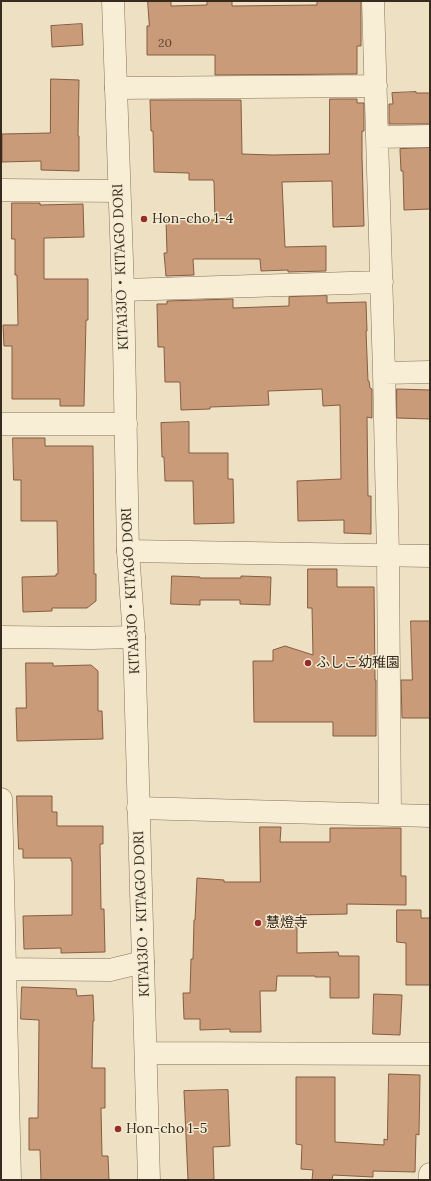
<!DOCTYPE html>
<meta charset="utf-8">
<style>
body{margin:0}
#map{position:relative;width:431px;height:1181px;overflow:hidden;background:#ede0c3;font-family:Lora,serif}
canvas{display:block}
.frame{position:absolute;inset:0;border:2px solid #372a1e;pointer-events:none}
</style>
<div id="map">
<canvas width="431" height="1181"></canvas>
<div class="frame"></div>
</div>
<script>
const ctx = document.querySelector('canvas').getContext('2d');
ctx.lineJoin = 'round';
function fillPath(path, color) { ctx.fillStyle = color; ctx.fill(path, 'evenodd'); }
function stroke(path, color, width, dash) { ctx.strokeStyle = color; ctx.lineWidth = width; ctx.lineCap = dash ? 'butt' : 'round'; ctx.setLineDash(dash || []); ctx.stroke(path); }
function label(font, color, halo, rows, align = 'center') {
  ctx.font = font + ' Lora,"Noto Sans JP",serif'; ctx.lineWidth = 3; ctx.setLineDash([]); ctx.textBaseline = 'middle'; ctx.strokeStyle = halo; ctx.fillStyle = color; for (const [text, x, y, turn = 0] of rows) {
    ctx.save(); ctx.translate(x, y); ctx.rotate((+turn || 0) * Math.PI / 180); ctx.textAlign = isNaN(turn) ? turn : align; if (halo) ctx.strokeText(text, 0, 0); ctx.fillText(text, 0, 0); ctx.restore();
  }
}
const building = new Path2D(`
 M148,1H171V6L207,5V1H232V6L317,5V1H361V46H357V74L215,75V55H147V26H149Z
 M82,24L83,45L52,47L51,26Z
 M51,79L79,80L78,136H79V171L41,170V161L2,162V134L50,133Z
 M416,92V93H430V124H389V104H393L392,93Z
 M330,99H357V103H364V131H362V157L364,226L333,227L332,181L282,182L285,247L326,246V271L288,272V270L261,271L260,259H193L194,275L166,276L164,253H167L166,220H215L214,182L213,180H189V173L154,172L153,131H151L150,100H241L242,154L272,155L329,154Z
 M430,148V209L404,210L403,171H401L400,149Z
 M12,203H40V205L83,204L84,237L44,238V279H88V320H86L84,406H60V399H12V346H4L3,325H18L17,275H15V239H12Z
 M327,296V303L366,302L367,331H366L368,381H369L370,388L372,389V418L367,417L368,496H371V534L344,533V520L298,521L297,481L341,479L340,405L323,406L322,389L268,391L269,405L210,407V409L181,410L180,382H165L164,347H158L157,304H167V301L233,299V308L289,306V297Z
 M397,389L430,390V419L397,418Z
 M189,422V453H228V479H233L234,523L194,524L193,481H165L164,457H162L161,423Z
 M13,438H45V446H93L94,574H96V601L87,608H52V611L23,612L22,577L56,576V574H58L57,521H21V480H14Z
 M308,569H337V587H374L375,680H376V736H333V722H254L253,661H273V650L285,646L313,655L312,608H308Z
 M172,576L200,577V578H241V576L271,577L270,605L240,604V600H200V605L171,604Z
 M411,621H430V718H402L401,680H412Z
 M26,663H53V666L91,665L98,671V711H102L103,739L17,741L16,708H26Z
 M17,796H52V812H57V826H103V844H100L101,909H104L105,952L61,953V948L24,949L23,916L72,915V861H71V858H23V849H19Z
 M260,827H281L280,842H330V828H401V876H406V905L347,904V914L297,915V953L338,952L339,956H359V998H330V977H315V976H277L276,991H260L261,1032H230V1029L200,1030V1019H184L183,993H190L191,959H193L194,920H195L197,878L224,880V882H260Z
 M397,910H421V918H430V985H406V943L397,942Z
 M22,987L76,989L77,996L93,995L94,1021H93L92,1068H105V1108H101L102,1156H108L109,1180H41L40,1150H29V1118H38L39,1020L21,1019Z
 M374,994L402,995L400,1035L373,1034Z
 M389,1074L420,1075L419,1135L416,1134L415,1172L373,1171V1177L333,1175L332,1180H312L313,1170L301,1169L302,1145L296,1144V1077H335V1142L384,1145V1139L387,1140Z
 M228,1090L230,1146L213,1147L214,1180H188L184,1091Z`);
fillPath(building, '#ca9b79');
stroke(building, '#855c41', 1);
const minor = new Path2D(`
 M373,1L384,373L388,556L390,815
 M116,88L376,86
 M378,137L430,136
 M1,190L119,191
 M123,290L382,282
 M384,373L430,372
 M1,424H126
 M128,551L430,556
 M1,637L92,638L134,637
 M1,799L10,1180
 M138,808L430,816
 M1,969L110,970L143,962
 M430,1180V1174`);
const tertiary = new Path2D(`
 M113,1L123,290L128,551L134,637L149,1180
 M146,1053L430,1054`);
stroke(minor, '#86725a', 23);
stroke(tertiary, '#86725a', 23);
stroke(minor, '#f8eed6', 22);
stroke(tertiary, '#f8eed6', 22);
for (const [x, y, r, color] of [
 [144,219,4,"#942c2c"],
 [308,663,4,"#942c2c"],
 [258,923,4,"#942c2c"],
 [118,1129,4,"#942c2c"]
]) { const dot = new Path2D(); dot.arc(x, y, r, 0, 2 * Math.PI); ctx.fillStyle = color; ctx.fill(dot); stroke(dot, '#f4ebd2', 1.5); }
label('12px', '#5c4635', null, [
 ["20",165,44]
]);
label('14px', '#372a1e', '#f4ebd2', [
 ["Hon-cho 1-4",152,219],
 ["ふしこ幼稚園",316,663],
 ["慧燈寺",266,923],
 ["Hon-cho 1-5",126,1129]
], 'left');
label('14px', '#372a1e', '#f4ebd2', [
 ["KITA13JO・KITAGO DORI",121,267,-92],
 ["KITA13JO・KITAGO DORI",131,591,-93],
 ["KITA13JO・KITAGO DORI",142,914,-92]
]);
</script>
